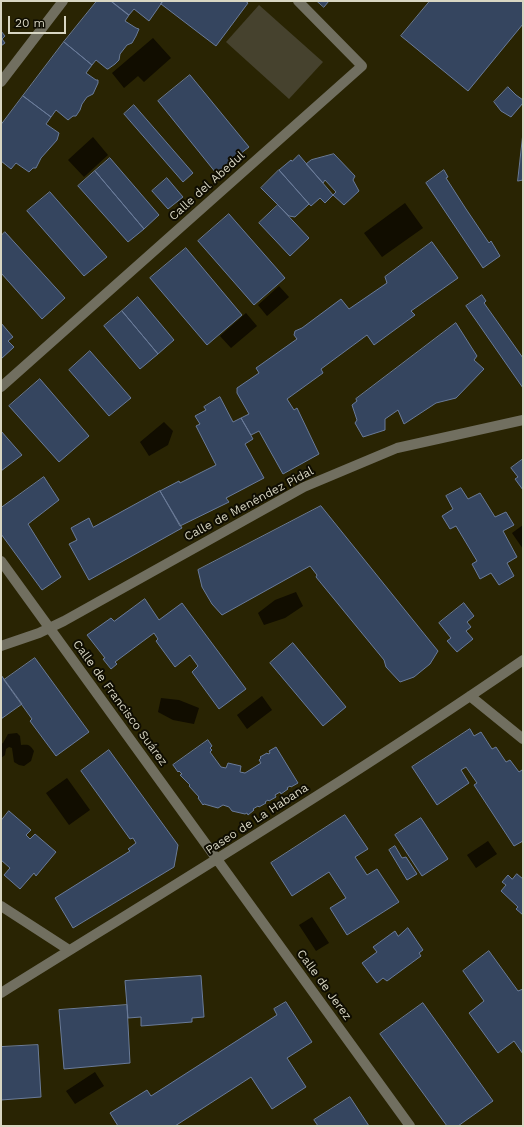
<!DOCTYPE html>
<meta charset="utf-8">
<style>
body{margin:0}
#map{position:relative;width:524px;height:1127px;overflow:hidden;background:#292403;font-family:"Work Sans",sans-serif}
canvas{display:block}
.frame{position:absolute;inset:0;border:2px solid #d8d6c3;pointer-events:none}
.scale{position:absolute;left:8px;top:16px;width:58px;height:18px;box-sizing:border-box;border:2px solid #d8d6c3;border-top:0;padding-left:5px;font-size:12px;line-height:14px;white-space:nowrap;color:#d8d6c3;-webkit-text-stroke:3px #0f0d02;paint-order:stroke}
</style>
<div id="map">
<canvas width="524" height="1127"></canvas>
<div class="frame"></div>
<div class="scale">20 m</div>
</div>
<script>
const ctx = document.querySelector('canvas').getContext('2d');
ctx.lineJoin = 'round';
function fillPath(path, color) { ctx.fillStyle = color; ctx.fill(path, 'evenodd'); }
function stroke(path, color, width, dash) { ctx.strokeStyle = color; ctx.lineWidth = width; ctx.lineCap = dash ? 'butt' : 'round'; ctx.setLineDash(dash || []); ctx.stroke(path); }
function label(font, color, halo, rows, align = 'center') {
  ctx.font = font + ' "Work Sans",sans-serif'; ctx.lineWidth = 4; ctx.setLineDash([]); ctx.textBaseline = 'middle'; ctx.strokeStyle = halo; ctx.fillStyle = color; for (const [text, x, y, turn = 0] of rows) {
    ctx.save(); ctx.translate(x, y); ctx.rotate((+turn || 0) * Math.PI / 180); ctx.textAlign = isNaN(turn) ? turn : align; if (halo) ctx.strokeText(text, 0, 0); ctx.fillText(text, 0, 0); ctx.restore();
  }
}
fillPath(new Path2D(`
 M259,5L323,62L289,99L226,42Z`), '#46422e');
fillPath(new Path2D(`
 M153,38L171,58L144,82L138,76L124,88L112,73Z
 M93,137L108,155L84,177L68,160Z
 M405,203L423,228L382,257L364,233Z
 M279,286L289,297L267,316L258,305Z
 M246,313L257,326L231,348L220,336Z
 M164,422L173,431L168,445L149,456L140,442Z
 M523,525V549L512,533Z
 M296,592L303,606L285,618L264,625L258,613L275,600Z
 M262,696L272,710L247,729L237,715Z
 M161,698L179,700L199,708L194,724L173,720L158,712Z
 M17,733L20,736L21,745C29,744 30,745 34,751L31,761L24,766L19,765L14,762L12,748L9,747L6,749L5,755L1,758V744L3,743L8,734Z
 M67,778L90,810L69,825L46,793Z
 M488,841L497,854L476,868L467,855Z
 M312,917L329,943L316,951L299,925Z
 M95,1072L104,1086L75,1104L66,1091Z`), '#110d00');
const building = new Path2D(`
 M97,1H111L129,15L125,21L136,28L139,29L136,36L132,43L127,45L120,54L119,60L115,64L108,69H107L96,60L92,65L64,42Z
 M111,1H163L149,21L134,9L129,15Z
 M163,1H245L248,3L216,46L161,4Z
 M317,1H329L324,7Z
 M430,1H523V24L468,91L401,36Z
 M1,31L5,36L2,39L5,43L1,46Z
 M64,42L92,65L86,73L96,80H98V83L93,94L87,97L82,104L80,110L76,116H73L68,120L56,110L51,117L23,96Z
 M190,75L249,147L216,173L158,101Z
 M508,87L516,95L523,100V103L511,117L501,111L494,102Z
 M23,96L51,117L46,124L59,133L57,140L41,158L36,168H33L29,172L16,163L11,169L1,161V125Z
 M134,105L193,173L183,182L124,114Z
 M523,133V180L518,181Z
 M334,154L355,176L353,180L359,191L344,205L333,195L336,192L325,180L323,183L306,164L311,160Z
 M299,155L333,195L325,203L320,198L311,206L279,170L291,160L292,161Z
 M110,158L159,215L144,229L95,171Z
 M279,170L309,204L295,217L289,216L261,188Z
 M444,170L448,177L446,178L466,209L489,243L491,241L500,256L483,268L426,183Z
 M95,171L144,229L128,242L78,186Z
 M167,178L183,197L168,209L152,191Z
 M50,192L107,257L84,276L27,211Z
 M278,205L309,238L290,256L259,223Z
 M229,214L285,278L254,305L198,241Z
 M5,232L65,298L42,319L1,273V236Z
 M432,242L458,278L411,311L415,315L374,345L367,335L321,369L323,373L287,399L294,410L297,408L319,454L283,474L259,431L251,435L241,418L249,414L237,393V388L259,373L256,368L297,339L294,335L295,331L302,328L341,299L349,309L387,283L385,277Z
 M186,248L242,315L207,345L150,278Z
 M482,295L486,301L484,303L523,358V388L466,306Z
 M138,297L174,340L158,354L122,311Z
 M122,311L158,354L140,369L104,326Z
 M1,323L13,337L8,341L14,347L1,359Z
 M456,323L477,356L474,360L484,369L456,398L436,403L404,424L398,410L385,419V430L363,437L355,423L357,420L352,405L357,401L356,399Z
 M90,351L131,398L109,416L69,370Z
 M40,379L89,436L59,462L9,406Z
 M220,397L233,422L241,418L253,439L245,444L264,478L226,498L229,502L180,526L160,491L179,481L180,483L216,465L196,426L200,424L195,416L206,410L204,407Z
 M1,431L22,455L1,471Z
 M523,459V490L515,479L518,477L511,468Z
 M44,477L59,500L28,524L61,577L42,590L1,534V508Z
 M461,488L468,499L480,493L495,517L506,512L514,525L503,531L517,557L507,563L514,576L499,585L491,573L480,579L472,564L477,561L456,526L450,529L442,516L453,509L446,496Z
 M160,491L182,528L89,580L69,544L77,540L71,528L89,518L93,527Z
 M321,506L438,651L430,664L414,677L400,682L386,667L384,660L316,577L317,575L310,566L222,615L212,604L202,587L198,570Z
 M145,599L159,620L182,603L246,689L219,709L192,672L198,666L190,655L175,667L156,641L158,639L154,633L115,662L117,664L111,669L103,659L105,658L87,635L111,618L114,621Z
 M464,603L474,616L467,622L471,627L466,631L473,639L457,652L447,641L451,638L439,623Z
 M293,643L346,707L323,726L270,663Z
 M35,658L89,732L56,756L30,721L32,719L4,680Z
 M1,675L22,704L1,719Z
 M470,729L474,736L481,732L492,749L496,747L506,762L510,760L519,772L522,770L523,771V841L514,846L474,785L477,783L466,767L461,770L469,783L437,805L412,767Z
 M208,740L212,746L210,748L212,750L210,752L221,767L226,768L228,763L241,766L240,772L245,773L261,763L259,760L261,758L260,757L267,753L268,754L270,753L269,751L276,747L298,783L291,787L290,786L287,788L288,789L281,794L280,792L275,795L276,797L269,801L268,800L265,802L266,803L259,807L258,806L253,809L254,810L248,815L247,813L245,814L232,811L229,807L223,805L218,808L204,804L203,805L198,798L199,797L189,786L190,785L180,775L182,774L179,771L178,772L173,765Z
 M109,750L178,845L174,867L73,928L55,898L130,851L128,849L136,843L133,838L130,839L81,771Z
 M9,811L31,830L26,835L30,839L35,834L56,852L36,876L34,873L20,889L4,875L10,868L1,860V821Z
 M345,815L368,849L355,857L367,875L377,869L399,902L347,935L330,908L346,898L329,872L292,896L271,863Z
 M421,818L448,859L422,876L395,835Z
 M395,846L402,858L406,857L417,874L407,880L389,850Z
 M517,874L523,879V915L516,909L518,907L501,891L506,885L502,882L508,875L512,879Z
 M408,928L423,950L419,953L421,956L387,981L383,978L377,983L362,963L377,952L373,947L395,931L398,936Z
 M489,951L518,991L523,989V1054L514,1041L498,1053L469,1013L484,1001L463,971Z
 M201,976L204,1017L192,1018V1022L141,1026V1017L128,1018L125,981Z
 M286,1002L312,1042L287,1058L306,1087L272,1109L251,1077L175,1126H118L110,1113L147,1090L151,1096L277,1015L274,1009Z
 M423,1003L493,1101L458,1126H447L380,1034Z
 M127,1005L130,1063L64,1069L59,1010Z
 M38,1045L41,1097L1,1100V1047Z
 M350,1097L369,1126H318L314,1120Z`);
fillPath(building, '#35455f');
stroke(building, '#6a7b99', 1);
stroke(new Path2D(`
 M1,82L63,1
 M1,387L362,66L298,1
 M1,561L410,1126
 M1,646L39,633L64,621L304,487L397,448L523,420
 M470,696L523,739
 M1,906L69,950
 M1,993C176,884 353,777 523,660`), '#716f60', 10);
label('12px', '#d8d6c3', '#0f0d02', [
 ["Calle del Abedul",207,186,-42],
 ["Calle de Menéndez Pidal",249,504,-28],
 ["Calle de Francisco Suárez",120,703,54],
 ["Paseo de La Habana",257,819,-33],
 ["Calle de Jerez",324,985,54]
]);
</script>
